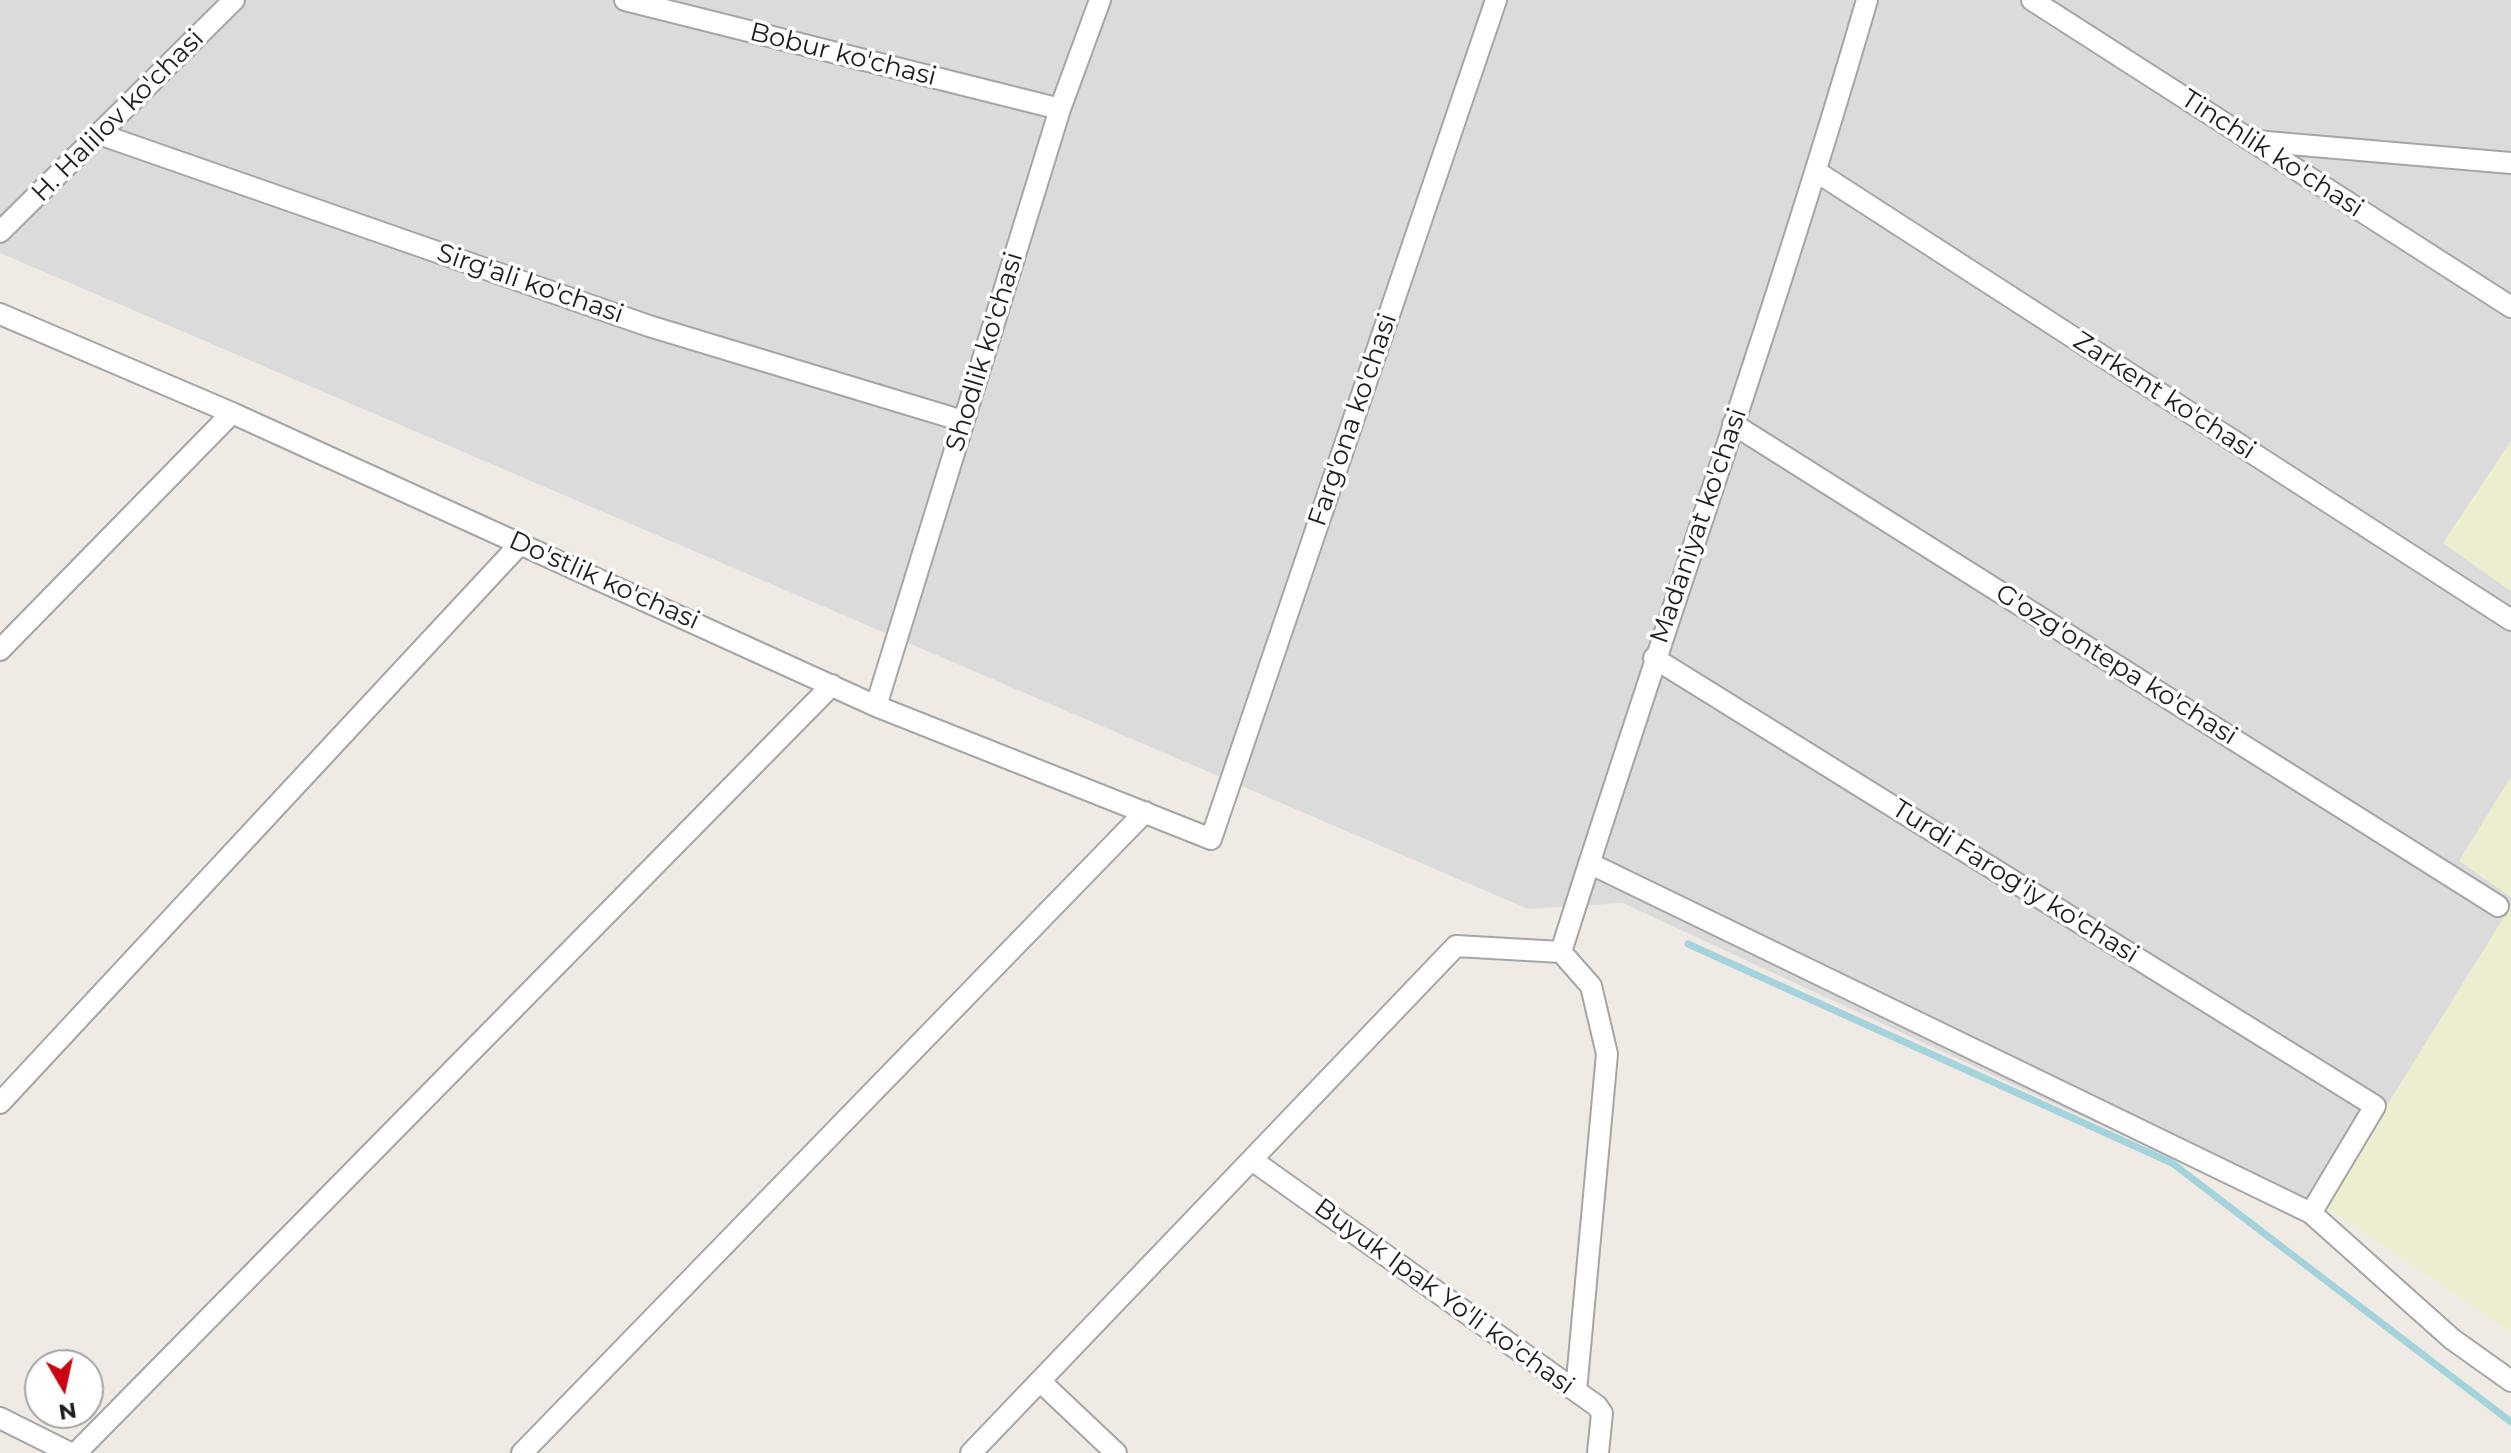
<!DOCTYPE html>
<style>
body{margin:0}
#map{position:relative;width:2511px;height:1453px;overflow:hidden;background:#efebe4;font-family:Montserrat,sans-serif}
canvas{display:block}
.north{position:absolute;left:24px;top:1349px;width:80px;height:80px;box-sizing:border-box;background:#fff;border:2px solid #a5a5a5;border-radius:50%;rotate:171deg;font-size:22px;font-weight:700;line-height:32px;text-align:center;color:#1e1e1e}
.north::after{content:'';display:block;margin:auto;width:28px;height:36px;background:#c80412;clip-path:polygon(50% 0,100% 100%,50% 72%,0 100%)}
</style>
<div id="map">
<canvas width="2511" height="1453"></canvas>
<div class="north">N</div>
</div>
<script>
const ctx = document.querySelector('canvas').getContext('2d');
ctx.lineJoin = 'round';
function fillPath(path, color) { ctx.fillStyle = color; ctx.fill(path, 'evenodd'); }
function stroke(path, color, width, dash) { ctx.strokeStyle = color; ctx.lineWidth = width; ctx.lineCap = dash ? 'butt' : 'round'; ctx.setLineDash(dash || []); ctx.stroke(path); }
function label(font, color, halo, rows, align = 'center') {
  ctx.font = font + ' Montserrat,sans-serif'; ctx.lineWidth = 7; ctx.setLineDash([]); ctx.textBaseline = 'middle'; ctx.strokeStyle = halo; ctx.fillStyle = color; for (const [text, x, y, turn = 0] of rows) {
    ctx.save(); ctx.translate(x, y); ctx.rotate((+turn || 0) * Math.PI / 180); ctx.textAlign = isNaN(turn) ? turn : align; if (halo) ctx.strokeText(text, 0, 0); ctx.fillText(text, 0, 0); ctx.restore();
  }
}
fillPath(new Path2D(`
 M0,0H2511V441L2443,543L2511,591V777L2459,861L2511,897V906L2313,1224L1623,903L1528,909L0,253Z`), '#dcdbdb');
fillPath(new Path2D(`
 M2511,441V591L2443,543Z
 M2511,777V897L2459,861Z
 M2511,906V1332L2325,1206Z`), '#ededd0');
stroke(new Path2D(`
 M1688,944L2172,1163L2511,1422`), '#a5d3dc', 7);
const street = new Path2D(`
 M625,0L1060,109
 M2032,0L2511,307
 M102,135L649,326L963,421
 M2255,141L2511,163
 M1817,172L2511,620
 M0,232L234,0
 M0,314L232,413L876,706L1211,839L1496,0
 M1733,424L2498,906
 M0,650L232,413
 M876,706L1060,109L1100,0
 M1589,863L2311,1213L2375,1106L1654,658
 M1561,952L1591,986L1607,1054L1576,1391
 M0,1103L521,543
 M1252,1160L1597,1406L1602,1413L1598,1453
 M2311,1213L2452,1339L2511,1381
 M1042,1383L1116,1453
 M0,1418L70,1453
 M76,1453L832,685
 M522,1453L1145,812
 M971,1453L1456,946L1561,952C1661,634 1774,320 1867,0`);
stroke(street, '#a5a5a5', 24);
stroke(street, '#fff', 20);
label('26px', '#1e1e1e', '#fff', [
 ["Bobur ko'chasi",843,55,14],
 ["H. Halilov ko'chasi",118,116,-45],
 ["Tinchlik ko'chasi",2272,154,33],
 ["Sirg'ali ko'chasi",530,284,19],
 ["Shodlik ko'chasi",985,352,-73],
 ["Zarkent ko'chasi",2164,396,33],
 ["Farg'ona ko'chasi",1353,420,-71],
 ["Madaniyat ko'chasi",1699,526,-71],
 ["Do'stlik ko'chasi",604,581,24],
 ["G'ozg'ontepa ko'chasi",2116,665,32],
 ["Turdi Farog'iy ko'chasi",2015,882,32],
 ["Buyuk Ipak Yo'li ko'chasi",1444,1297,36]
]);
</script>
